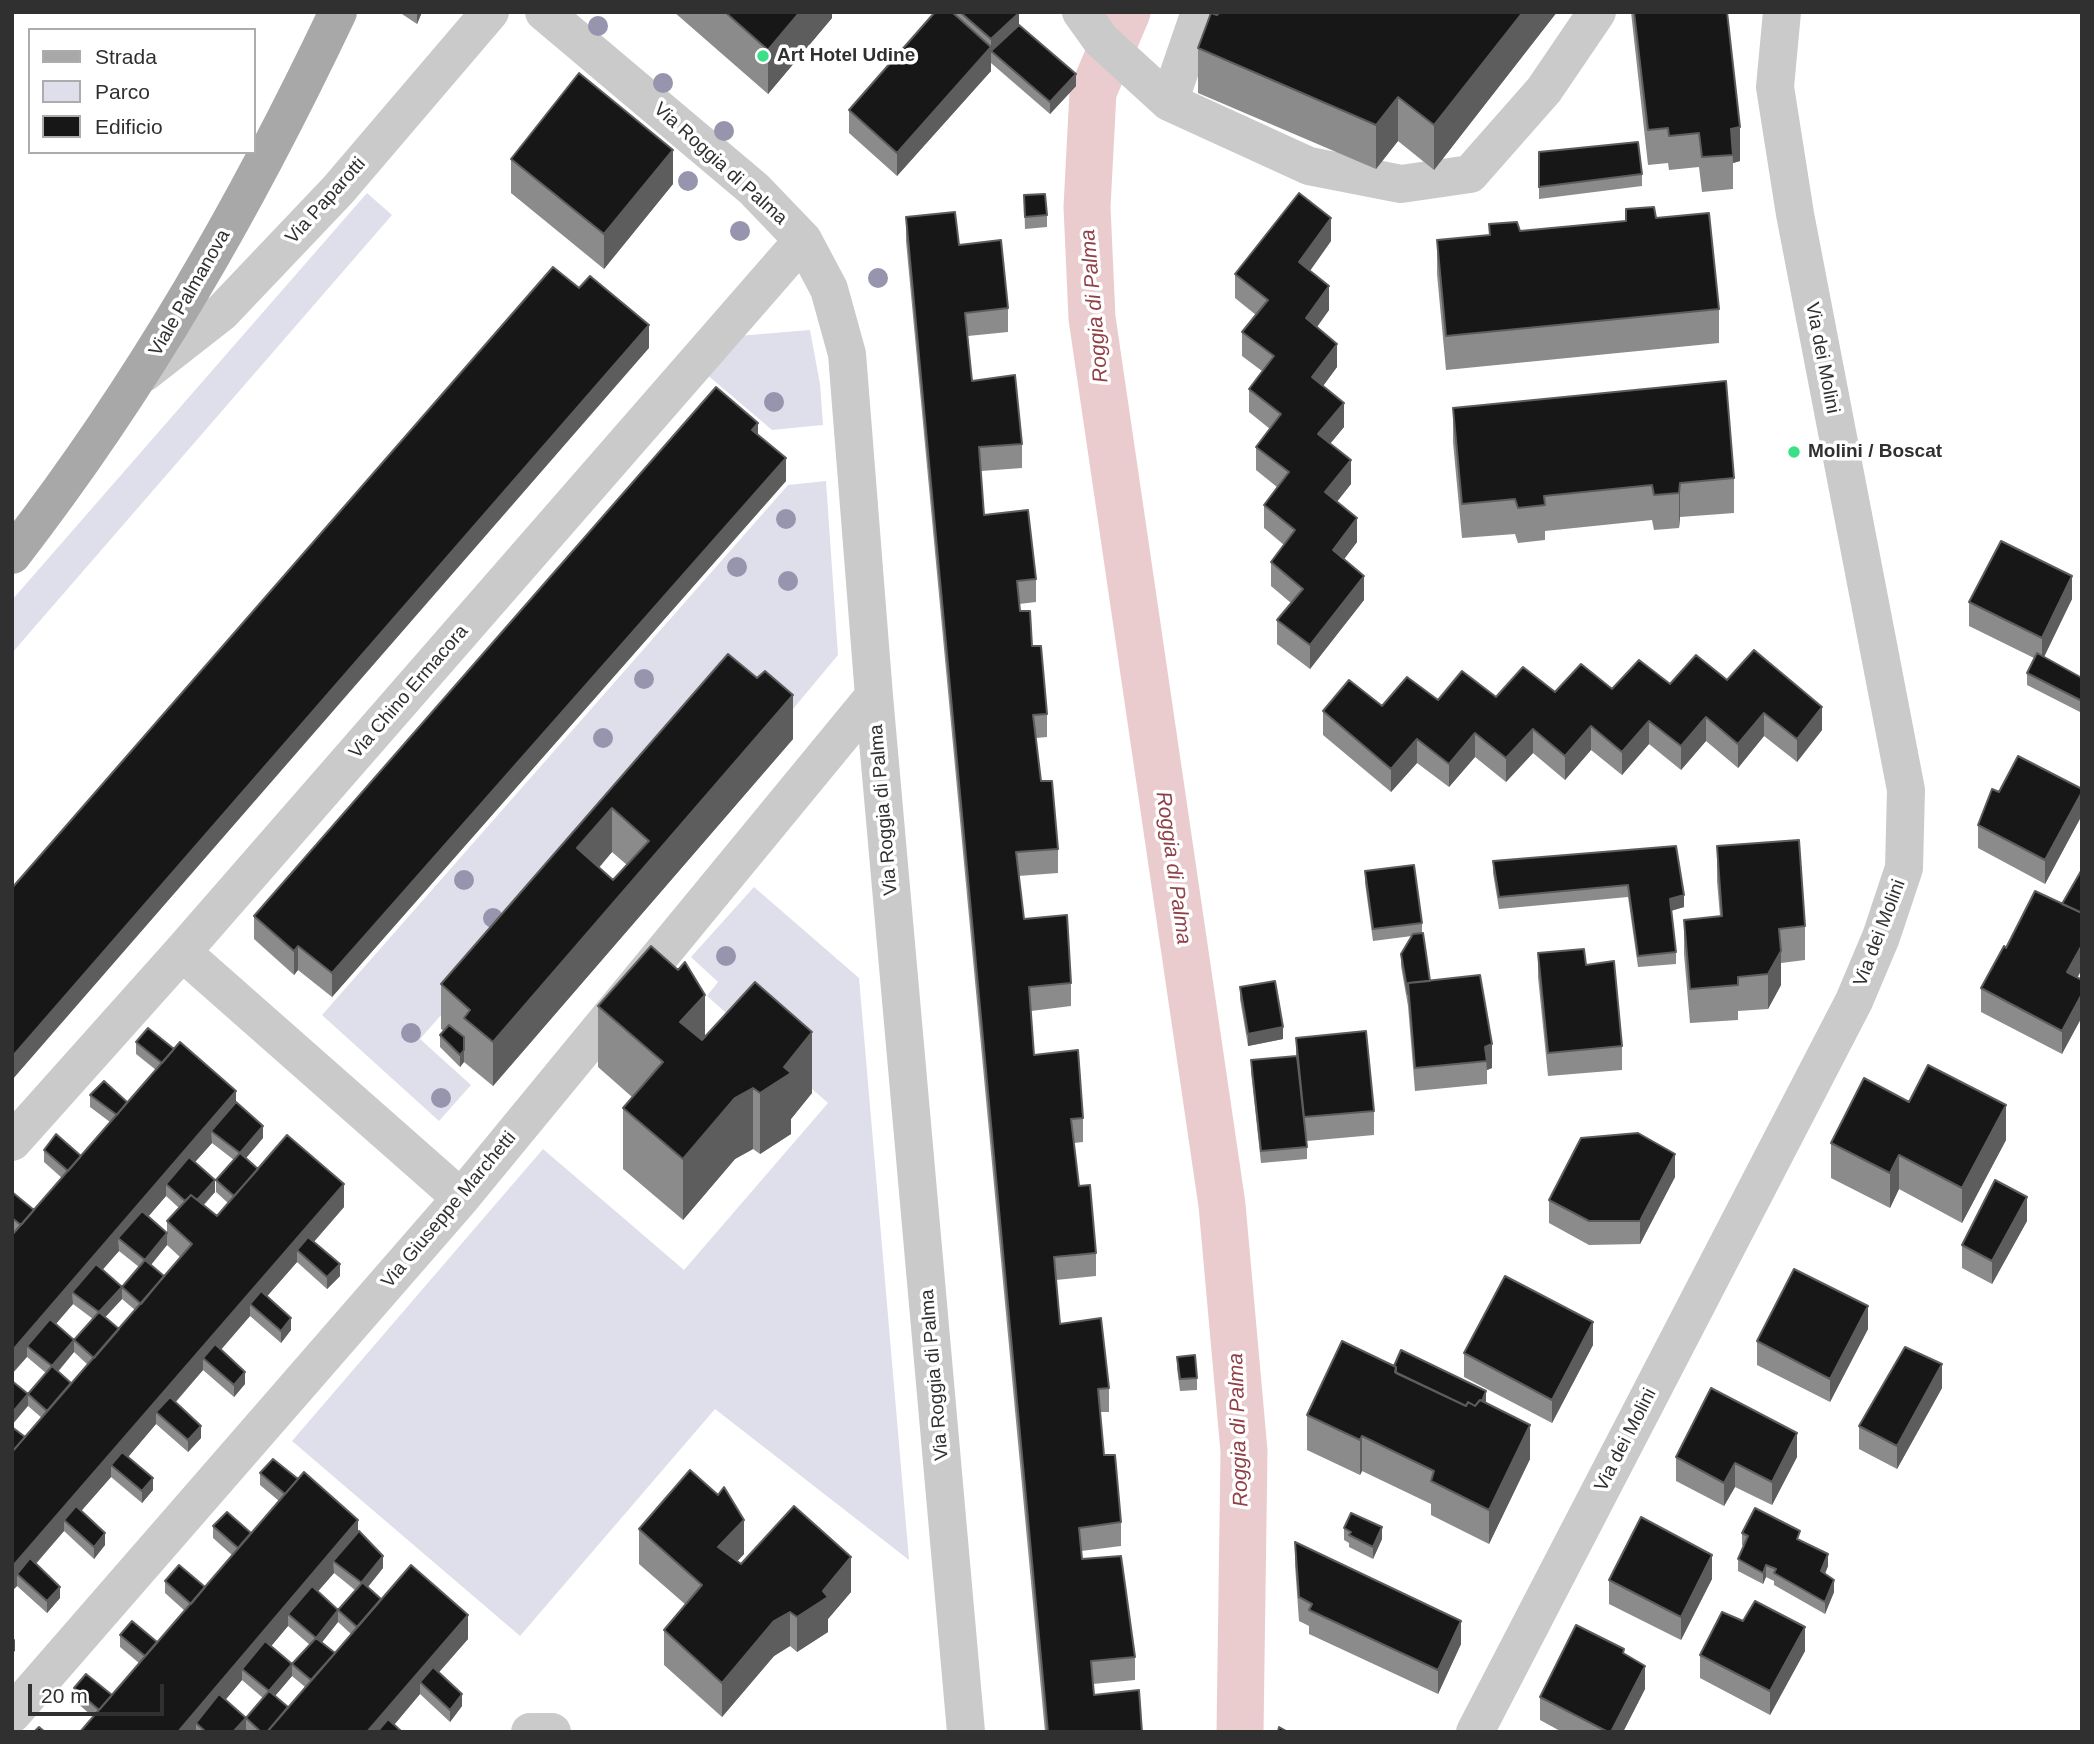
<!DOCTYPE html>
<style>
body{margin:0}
#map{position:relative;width:2094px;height:1744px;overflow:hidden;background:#fff;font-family:Helvetica,sans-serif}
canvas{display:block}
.frame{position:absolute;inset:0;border:14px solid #303030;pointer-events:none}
.legend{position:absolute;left:28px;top:28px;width:228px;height:126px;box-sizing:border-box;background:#fff;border:2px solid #acacac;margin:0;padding:9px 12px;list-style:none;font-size:21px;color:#303030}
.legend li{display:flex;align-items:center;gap:14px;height:35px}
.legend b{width:35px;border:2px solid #acacac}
.scale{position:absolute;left:28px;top:1684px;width:136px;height:32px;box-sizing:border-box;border:4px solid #303030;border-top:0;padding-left:9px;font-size:21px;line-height:24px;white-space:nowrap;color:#303030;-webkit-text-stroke:5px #fff;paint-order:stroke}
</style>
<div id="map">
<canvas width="2094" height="1744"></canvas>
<div class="frame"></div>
<ul class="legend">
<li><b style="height:9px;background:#a8a8a8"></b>Strada</li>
<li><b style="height:19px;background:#dfdfec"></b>Parco</li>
<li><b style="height:19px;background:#171717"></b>Edificio</li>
</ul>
<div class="scale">20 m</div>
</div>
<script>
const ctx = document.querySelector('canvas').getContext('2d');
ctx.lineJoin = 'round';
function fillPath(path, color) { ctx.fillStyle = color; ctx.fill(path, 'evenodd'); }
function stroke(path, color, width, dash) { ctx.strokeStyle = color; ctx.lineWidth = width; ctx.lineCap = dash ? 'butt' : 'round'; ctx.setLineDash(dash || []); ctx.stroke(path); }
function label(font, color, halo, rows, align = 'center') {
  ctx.font = font + ' Helvetica,sans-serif'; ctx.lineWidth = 7; ctx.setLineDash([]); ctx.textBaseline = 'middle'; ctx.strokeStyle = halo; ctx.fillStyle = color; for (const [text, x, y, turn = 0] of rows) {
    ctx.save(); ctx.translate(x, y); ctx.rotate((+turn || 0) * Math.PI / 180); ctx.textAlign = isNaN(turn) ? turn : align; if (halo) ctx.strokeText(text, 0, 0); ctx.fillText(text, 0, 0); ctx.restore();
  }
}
fillPath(new Path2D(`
 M367,193L392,215L12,653V600Z
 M810,330L820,384L823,425L772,430L705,373L738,336Z
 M826,481L838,655L788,715L740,675L420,1039L471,1085L439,1121L322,1015L788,485Z
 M754,887L859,978L909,1560L715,1409L520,1636L292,1441L543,1149L684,1270L828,1103L707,996L718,982L691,957Z`), '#dfdfec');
stroke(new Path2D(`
 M1127,12L1093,92L1087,207L1092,318L1222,1205L1244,1451L1240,1732`), '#ebccce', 47);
stroke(new Path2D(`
 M544,12L754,189L803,240L829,289L847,354L874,696L966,1732
 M1081,12L1101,40L1169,102L1309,166L1401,184L1470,174L1544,90L1597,12
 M1169,102L1200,12
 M144,373L222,312L338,190L490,12
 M182,952L461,1198
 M12,1142L182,952L803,240
 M12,1714L461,1198L874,696
 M530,1732H552
 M1475,1732L1854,1001L1881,937L1904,868L1906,790L1795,214L1775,87L1782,12`), '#cacaca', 38);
stroke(new Path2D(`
 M12,555C143,386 246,206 338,12`), '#a8a8a8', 38);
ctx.fillStyle = '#9795ae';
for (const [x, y] of [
 [598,26],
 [663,83],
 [724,131],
 [688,181],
 [740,231],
 [878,278],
 [774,402],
 [786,519],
 [737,567],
 [788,581],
 [644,679],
 [603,738],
 [464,880],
 [493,918],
 [726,956],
 [411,1033],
 [441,1098]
]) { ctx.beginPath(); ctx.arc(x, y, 10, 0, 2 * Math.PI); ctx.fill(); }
fillPath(new Path2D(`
 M399,12H422L417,24Z
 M674,12H832V18L768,94Z
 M933,12H1018L1019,25L1076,86L1050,114L991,63V71L897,176L849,133V110L934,14Z
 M1557,12L1434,170L1398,141L1376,169L1198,93V48L1217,15Z
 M1631,12H1727L1740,161L1733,163V189L1702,192L1699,167L1669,170L1668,163L1648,165Z
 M1539,152L1642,174V186L1539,199Z
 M511,159L673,184L604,269L511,193Z
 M1024,195L1047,215V227L1025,229Z
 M906,217L1008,308V332L968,336L972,381L1022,444V468L981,471L984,515L1036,579V602L1019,604L1020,611L1032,646L1047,714V737L1036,738L1041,781L1058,849V873L1018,876L1024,919L1071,983V1006L1031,1011L1034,1055L1083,1118V1142L1074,1143L1079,1186L1096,1253V1276L1056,1280L1060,1324L1109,1388V1412H1100L1104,1455L1121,1522V1546L1081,1551L1082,1559L1135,1657V1680L1093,1684L1094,1695L1142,1732H1045L906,241Z
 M1656,218L1719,309V343L1446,370L1437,274V240L1489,235V224L1520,231Z
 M1331,241L1310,271L1329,310L1317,327L1337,367L1323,386L1344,427L1330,444L1351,484L1337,502L1357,542L1344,559L1364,600L1310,669L1277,644V620L1291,603L1271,586V562L1284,545L1264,528V505L1277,487L1256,470V447L1270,429L1249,412V389L1262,371L1242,356V332L1256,315L1235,298V274Z
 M1453,408L1734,478V513L1680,517L1679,528L1654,530L1652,520L1545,531V540L1518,543L1515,534L1462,538L1453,442Z
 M758,435L786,481L332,997L298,970L294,975L254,939V916Z
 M2072,599L2044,657L2082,678V713L2027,685V673L2034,658L1969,626V602Z
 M728,654L793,739L493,1086L464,1062L460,1067L440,1047V1035L444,1031L441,1029V984ZM612,852L627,865L613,880L599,868Z
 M1727,680L1822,730L1797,762L1764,736L1738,768L1706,741L1681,770L1649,744L1622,775L1591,750L1565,780L1533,753L1506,782L1475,757L1449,787L1417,763L1391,792L1323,735V711L1438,700Z
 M2082,789V815L2045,884L1978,848V825L1999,792Z
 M1676,846L1684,907L1671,911L1676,952V964L1638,967L1628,897L1499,909L1493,873V861Z
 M1717,846L1805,926V960L1781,963V985L1768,1009L1738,1011V1020L1690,1023L1684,954V920L1720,916L1717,881Z
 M1365,871L1422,923V933L1430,981L1492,1068L1487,1070V1084L1415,1091L1408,1006L1401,966V954L1412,936L1373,941L1365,883Z
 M2082,872V969L2077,978L2062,1054L1981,1012V988L2006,948L2062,904Z
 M1538,953L1622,1046V1070L1548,1076L1538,977Z
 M1240,987L1283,1039L1248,1046L1240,999Z
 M598,1006L705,1036L812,1093L791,1119V1134L760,1154L753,1149L735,1159L683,1220L623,1169V1108L632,1097L598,1067Z
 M1296,1038L1374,1111V1135L1307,1141V1159L1261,1163L1251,1072V1060L1296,1056Z
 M136,1042L236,1102L263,1138L246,1158L258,1169L344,1207L314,1242L340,1276L327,1289L297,1262L267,1296L291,1330L281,1343L250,1316L221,1350L245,1384L234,1397L203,1370L176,1402L201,1438L188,1452L156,1424L128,1457L153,1490L142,1503L111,1477L81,1511L105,1545L94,1559L64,1531L36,1564L60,1598L47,1613L17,1586L12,1591V1427L25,1437L42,1418L28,1406V1394L46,1373L27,1357L15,1232L12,1230V1192L34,1210L62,1178L44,1162V1150L81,1156L110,1122L90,1107V1095L127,1102L156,1070L136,1054ZM212,1143L234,1160L216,1180V1192L228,1203L217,1216L204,1205L215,1192L195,1162ZM166,1196L179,1208L167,1221V1245L181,1258L164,1276L151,1265L167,1245L148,1217ZM119,1251L139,1267L122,1287L102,1269ZM122,1299L135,1310L119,1329L105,1317ZM73,1304L93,1319L74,1340L55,1324ZM74,1352L88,1365L71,1383L58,1372Z
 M2006,1140L1962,1223L1899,1189L1890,1208L1831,1178V1143Z
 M1675,1177L1640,1244L1589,1245L1549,1223V1200Z
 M2027,1221L1992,1284L1962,1268V1245Z
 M1868,1329L1830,1402L1757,1365V1341Z
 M1593,1345L1552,1423L1464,1377V1353Z
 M1177,1357L1197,1378V1390L1180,1391L1177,1368Z
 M1394,1366L1486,1403L1530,1459L1489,1544L1431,1515V1504L1362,1471L1360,1475L1307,1450V1415Z
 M1942,1388L1897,1469L1859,1449V1426Z
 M1676,1457H1797L1772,1505L1735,1487L1724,1506L1676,1481Z
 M260,1473L358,1532L383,1568L368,1587L381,1599L468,1639L439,1672L462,1706L450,1722L420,1694L394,1725L402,1732H248L246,1730V1718L263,1698L242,1680L225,1700L246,1730L244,1732H80L93,1717L74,1700V1688L112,1695L139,1663L120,1647V1635L157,1642L185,1611L165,1593V1581L205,1587L232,1555L213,1538V1526L251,1533L279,1501L260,1485ZM334,1573L355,1590L338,1610L318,1591ZM338,1622L351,1634L335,1653L322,1642ZM288,1626L310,1645L292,1664L271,1646ZM292,1676L305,1687L288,1707L275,1696Z
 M1344,1528L1382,1539L1373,1559L1349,1547V1543L1344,1540Z
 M639,1529L744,1554L737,1561L741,1564L851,1592L828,1619V1632L797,1652L790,1646L774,1656L722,1717L664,1665V1630L686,1605L639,1564Z
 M1742,1533L1800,1540L1828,1566L1825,1574L1834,1592L1825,1614L1774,1585V1581L1766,1577L1763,1584L1738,1571V1559L1744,1546L1742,1545Z
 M1295,1542L1461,1644L1438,1694L1309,1634V1626L1299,1621L1295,1565Z
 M1712,1579L1681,1640L1609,1604V1580Z
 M1805,1651L1770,1715L1700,1678V1655Z
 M1645,1689L1623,1732H1562L1540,1720V1697Z`), '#8b8b8b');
fillPath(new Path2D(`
 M417,12H422L417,24Z
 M800,12H832V18L768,94V50Z
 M1523,12H1557L1434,170V125Z
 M1019,13V37L991,51V71L897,176V153L991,48V39Z
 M1076,74V86L1050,114V102Z
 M1398,97V141L1376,169V125Z
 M1740,127V161L1733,163L1731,129Z
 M673,150V184L604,269V234Z
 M1331,218V241L1299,286V262Z
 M1329,286V310L1306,342V318Z
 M649,325V348L12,1080V1057Z
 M1337,344V367L1312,401V377Z
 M1344,403V427L1318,458V434Z
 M758,423V446L752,430Z
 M786,458V481L332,997V973Z
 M1351,460V484L1325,516V492Z
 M1680,483V517L1679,528V493Z
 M1357,518V542L1333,574V550Z
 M1364,576V600L1310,669V645Z
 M2072,576V599L2042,661V638Z
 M793,695V739L493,1086V1042Z
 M1822,707V730L1797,762V739Z
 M1764,713V736L1738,768V744Z
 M1706,717V741L1681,770V746Z
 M1649,721V744L1622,775V752Z
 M1591,726V750L1565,780V756Z
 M1533,729V753L1506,782V758Z
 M1475,733V757L1449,787V764Z
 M1417,739V763L1391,792V769Z
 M2082,792V815L2045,884V860Z
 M612,808V852L577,892V848Z
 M1684,895V907L1670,911V899Z
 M2082,945V969L2067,996V972Z
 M298,946V970L294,975V951Z
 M1781,951V985L1768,1009V974Z
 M2082,994V1017L2062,1054V1031Z
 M705,995V1057L680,1022Z
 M1283,1027V1039L1248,1046V1034Z
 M812,1032V1093L791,1119V1134L760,1154V1093Z
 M1492,1044V1068L1487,1070L1485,1047Z
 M464,1050V1062L460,1067V1055Z
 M753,1088V1149L735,1159L683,1220V1159L735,1098Z
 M236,1091V1114L211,1131L212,1143L171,1189L166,1184V1196L125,1243L118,1238L119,1251L79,1297L72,1292L73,1304L33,1351L27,1346V1357L12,1374V1351Z
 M2006,1105V1140L1962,1223V1188Z
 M263,1126V1138L240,1165V1153Z
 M1675,1154V1177L1640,1244V1221Z
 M1899,1155V1189L1890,1208V1173Z
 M215,1180V1192L191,1218V1206Z
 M344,1184V1207L302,1255L297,1250V1262L256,1309L250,1304V1316L209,1363L203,1358V1370L162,1417L156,1412V1424L117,1470L111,1465V1477L69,1525L64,1520V1531L22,1579L17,1574V1586L12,1591V1567Z
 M2027,1197V1221L1992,1284V1261Z
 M167,1233V1245L145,1272V1260Z
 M340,1264V1276L327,1289V1277Z
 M122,1287V1299L99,1324V1312Z
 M1868,1306V1329L1830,1402V1379Z
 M291,1318V1330L281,1343V1331Z
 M1593,1322V1345L1552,1423V1400Z
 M74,1340V1352L52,1378V1366Z
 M1942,1364V1388L1897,1469V1446Z
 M245,1372V1384L234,1397V1385Z
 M1486,1391V1414L1475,1416Z
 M28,1394V1406L12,1425V1413Z
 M1530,1425V1459L1489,1544V1510Z
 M201,1426V1438L188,1452V1440Z
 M1797,1433V1457L1772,1505V1482Z
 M1362,1436V1471L1360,1475V1440Z
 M1735,1463V1487L1724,1506V1483Z
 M153,1478V1490L142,1503V1491Z
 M358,1520V1544L333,1561L334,1573L294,1619L288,1614V1626L248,1674L242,1669V1680L202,1728L196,1723V1732H178Z
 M744,1520V1554L718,1582V1547Z
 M1382,1527V1539L1373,1559V1547Z
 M105,1533V1545L94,1559V1547Z
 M1828,1554V1566L1821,1583V1571Z
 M1712,1555V1579L1681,1640V1617Z
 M383,1556V1568L362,1594V1582Z
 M851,1557V1592L828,1619V1632L797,1652V1617L823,1591Z
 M1766,1565V1577L1763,1584V1573Z
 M1834,1580V1592L1825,1614V1602Z
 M60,1587V1598L47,1613V1601Z
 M338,1610V1622L316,1650V1638Z
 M790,1612V1646L774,1656L722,1717V1683L774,1621Z
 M468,1615V1639L426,1687L420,1682V1694L388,1732H367Z
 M1461,1621V1644L1438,1694V1670Z
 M1805,1627V1651L1770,1715V1691Z
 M15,1639V1651L12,1653V1641Z
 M292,1664V1676L269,1703V1691Z
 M1645,1666V1689L1623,1732H1611Z
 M462,1694V1706L450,1722V1710Z
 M246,1718V1730L244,1732H233Z`), '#5d5d5d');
const building = new Path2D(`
 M725,12H800L768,50Z
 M935,12H952L991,47L897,153L849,110Z
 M960,12H1018L1019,13L991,39Z
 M1220,12H1523L1434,125L1398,97L1376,125L1198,48L1211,13L1217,15Z
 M1634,12H1727L1740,127L1731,129L1733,155L1702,157L1699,133L1669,136L1668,128L1648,130Z
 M1019,25L1076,74L1050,102L991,51Z
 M579,73L673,150L604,234L511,159Z
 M1638,142L1642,174L1539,187V152Z
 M1299,193L1331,218L1299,262L1329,286L1306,318L1337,344L1312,377L1344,403L1318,434L1351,460L1325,492L1357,518L1333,550L1364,576L1310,645L1277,620L1303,589L1271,562L1295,530L1264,505L1289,472L1256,447L1281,414L1249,389L1274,356L1242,332L1268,300L1235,274Z
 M1045,194L1047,215L1025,217L1024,195Z
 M1654,207L1656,218L1709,213L1719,309L1446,336L1437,240L1490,235L1489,224L1517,222L1520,231L1626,221V209Z
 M955,212L959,245L1001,240L1008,308L965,313L972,381L1015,375L1022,444L979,447L984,515L1028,510L1036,579L1017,581L1020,611H1030L1032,646H1041L1047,714L1033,715L1041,781H1052L1058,849L1016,852L1024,919L1067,915L1071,983L1029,987L1034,1055L1078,1050L1083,1118L1071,1119L1079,1186L1090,1185L1096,1253L1054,1257L1060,1324L1101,1318L1109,1388L1098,1389L1104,1455H1115L1121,1522L1079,1528L1082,1559L1121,1556L1135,1657L1091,1661L1094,1695L1139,1690L1142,1732H1048L906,217Z
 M553,267L579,288L590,276L649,325L12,1057V888Z
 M1726,381L1734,478L1680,483L1679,493L1654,495L1652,485L1544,496L1545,505L1518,508L1515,499L1462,504L1453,408Z
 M716,387L758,423L752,430L786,458L332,973L298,946L294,951L254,916Z
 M2001,541L2072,576L2042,638L1969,602Z
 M1754,650L1822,707L1797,739L1764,713L1738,744L1706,717L1681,746L1649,721L1622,752L1591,726L1565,756L1533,729L1506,758L1475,733L1449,764L1417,739L1391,769L1323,711L1349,680L1382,706L1407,677L1438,700L1462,671L1496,697L1523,667L1555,692L1581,664L1612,689L1639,660L1670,684L1696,655L1727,680Z
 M2037,653L2082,678V701L2027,673Z
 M728,654L757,678L765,671L793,695L493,1042L464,1018L470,1010L441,984ZM612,808L649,841L613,880L577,848Z
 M2018,756L2082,789V792L2045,860L1978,825L1992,789L1999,792Z
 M1799,840L1805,926L1779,929L1781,951L1768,974L1738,977V985L1690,989L1684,920L1722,916L1717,846Z
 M1676,846L1684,895L1670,899L1676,952L1638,956L1628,885L1499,897L1493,861Z
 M1414,865L1422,923L1373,929L1365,871Z
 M2081,871L2082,872V913L2062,904Z
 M2035,891L2082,913V945L2067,972L2082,980V994L2062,1031L1981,988L2004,946L2006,948Z
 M1423,933L1430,981L1408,983V994L1401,954L1413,934Z
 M651,946L678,970L685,962L705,995L680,1022L702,1040L755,982L812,1032L784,1067L791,1073L760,1093L753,1088L735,1098L683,1159L623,1108L663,1062L598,1006Z
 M1584,949L1586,965L1614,961L1622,1046L1548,1053L1538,953Z
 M1480,975L1492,1044L1485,1047L1487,1061L1415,1068L1408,983Z
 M1275,981L1283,1027L1248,1034L1240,987Z
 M449,1025L464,1037V1050L460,1055L440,1035Z
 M148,1028L174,1049L162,1063L136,1042Z
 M1366,1031L1374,1111L1304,1117L1296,1038Z
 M180,1042L236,1091L12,1351V1235Z
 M1297,1056L1307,1147L1261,1151L1251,1060Z
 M1928,1065L2006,1105L1962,1188L1899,1155L1890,1173L1831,1143L1864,1078L1909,1102Z
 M104,1081L127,1102L117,1115L90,1095Z
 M236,1102L263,1126L240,1153L258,1169L234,1196L216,1180L240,1153L211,1131Z
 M1638,1133L1675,1154L1640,1221H1589L1549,1200L1581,1138Z
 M56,1134L81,1156L68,1171L44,1150Z
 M287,1135L344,1184L12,1567V1452L192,1244L167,1221L191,1195L217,1216Z
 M189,1157L215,1180L197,1200L191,1195L185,1201L166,1184Z
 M1995,1180L2027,1197L1992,1261L1962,1245Z
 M12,1192L34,1210L21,1225L12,1218Z
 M142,1211L167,1233L145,1260L118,1238Z
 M308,1237L340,1264L327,1277L297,1250Z
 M145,1260L164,1276L141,1304L122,1287Z
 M96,1264L122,1287L99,1312L72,1292Z
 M1794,1269L1868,1306L1830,1379L1757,1341Z
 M1505,1276L1593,1322L1552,1400L1464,1353Z
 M261,1291L291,1318L281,1331L250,1304Z
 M99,1312L119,1329L94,1358L74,1340Z
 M50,1319L74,1340L52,1366L71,1383L47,1411L28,1394L12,1413V1381L28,1394L52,1366L27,1346Z
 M1342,1341L1396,1367L1395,1372L1466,1406L1468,1402L1475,1406L1480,1400L1530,1425L1489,1510L1431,1481L1434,1471L1362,1436L1360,1440L1307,1415Z
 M215,1344L245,1372L234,1385L203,1358Z
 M1905,1347L1942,1364L1897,1446L1859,1426Z
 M1401,1350L1486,1391L1482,1401L1480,1400L1475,1406L1468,1402L1466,1406L1396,1373V1367L1394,1366Z
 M1195,1355L1197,1378L1180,1379L1177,1357Z
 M1711,1388L1797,1433L1772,1482L1735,1463L1724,1483L1676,1457Z
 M170,1397L201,1426L188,1440L156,1412Z
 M12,1427L25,1437L12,1452Z
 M122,1452L153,1478L142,1491L111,1465Z
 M273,1459L298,1479L285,1494L260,1473Z
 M690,1470L718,1495L724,1487L744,1520L718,1547L741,1564L794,1506L851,1557L823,1591L828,1597L797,1617L790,1612L774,1621L722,1683L664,1630L702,1585L639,1529Z
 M304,1472L358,1520L178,1732H80Z
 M76,1506L105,1533L94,1547L64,1520Z
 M1755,1508L1800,1531L1797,1539L1828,1554L1821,1571L1834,1580L1825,1602L1774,1573L1776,1569L1766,1565L1763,1573L1738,1559L1748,1536L1742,1533Z
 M227,1512L251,1533L238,1548L213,1526Z
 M1351,1513L1382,1527L1373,1547L1349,1535L1351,1532L1344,1528Z
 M1641,1517L1712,1555L1681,1617L1609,1580Z
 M359,1531L383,1556L362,1582L381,1599L357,1627L338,1610L362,1583L333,1561Z
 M1295,1542L1461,1621L1438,1670L1309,1610L1312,1604L1299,1597Z
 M30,1558L60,1587L47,1601L17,1574Z
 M179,1565L205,1587L191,1604L165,1581Z
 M411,1565L468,1615L367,1732H267Z
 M312,1586L338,1610L316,1638L288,1614Z
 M1755,1601L1805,1627L1770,1691L1700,1655L1722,1612L1743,1621Z
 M132,1621L157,1642L145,1656L120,1635Z
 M1576,1625L1624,1649L1623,1653L1645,1666L1611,1732H1608L1540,1697Z
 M316,1638L335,1653L311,1680L292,1664Z
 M265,1641L292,1664L269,1691L288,1707L267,1732H261L246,1718L269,1691L242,1669Z
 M433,1667L462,1694L450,1710L420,1682Z
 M86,1674L112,1695L99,1710L74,1688Z
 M219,1694L246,1718L233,1732H206L196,1723Z
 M388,1719L402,1732H377Z
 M39,1727L45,1732H34Z
 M1279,1727L1288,1732H1278Z`);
fillPath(building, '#171717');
stroke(building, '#5d5d5d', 2);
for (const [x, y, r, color] of [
 [763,56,7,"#3ae087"],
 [1794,452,7,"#3ae087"]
]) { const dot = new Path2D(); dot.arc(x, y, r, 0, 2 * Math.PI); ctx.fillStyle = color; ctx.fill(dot); stroke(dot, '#fff', 2.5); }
label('bold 19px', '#303030', '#fff', [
 ["Art Hotel Udine",777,56],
 ["Molini / Boscat",1808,452]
], 'left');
label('19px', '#303030', '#fff', [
 ["Via Roggia di Palma",720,164,42],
 ["Via Paparotti",326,201,-48],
 ["Viale Palmanova",190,293,-60],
 ["Via dei Molini",1822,358,79],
 ["Via Chino Ermacora",409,692,-49],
 ["Via Roggia di Palma",884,810,-95],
 ["Via dei Molini",1880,933,-69],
 ["Via Giuseppe Marchetti",449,1210,-50],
 ["Via Roggia di Palma",935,1375,-95],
 ["Via dei Molini",1626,1440,-63]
]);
label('italic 21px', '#904046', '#fff', [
 ["Roggia di Palma",1095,306,-95],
 ["Roggia di Palma",1173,868,82],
 ["Roggia di Palma",1239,1430,-92]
]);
</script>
